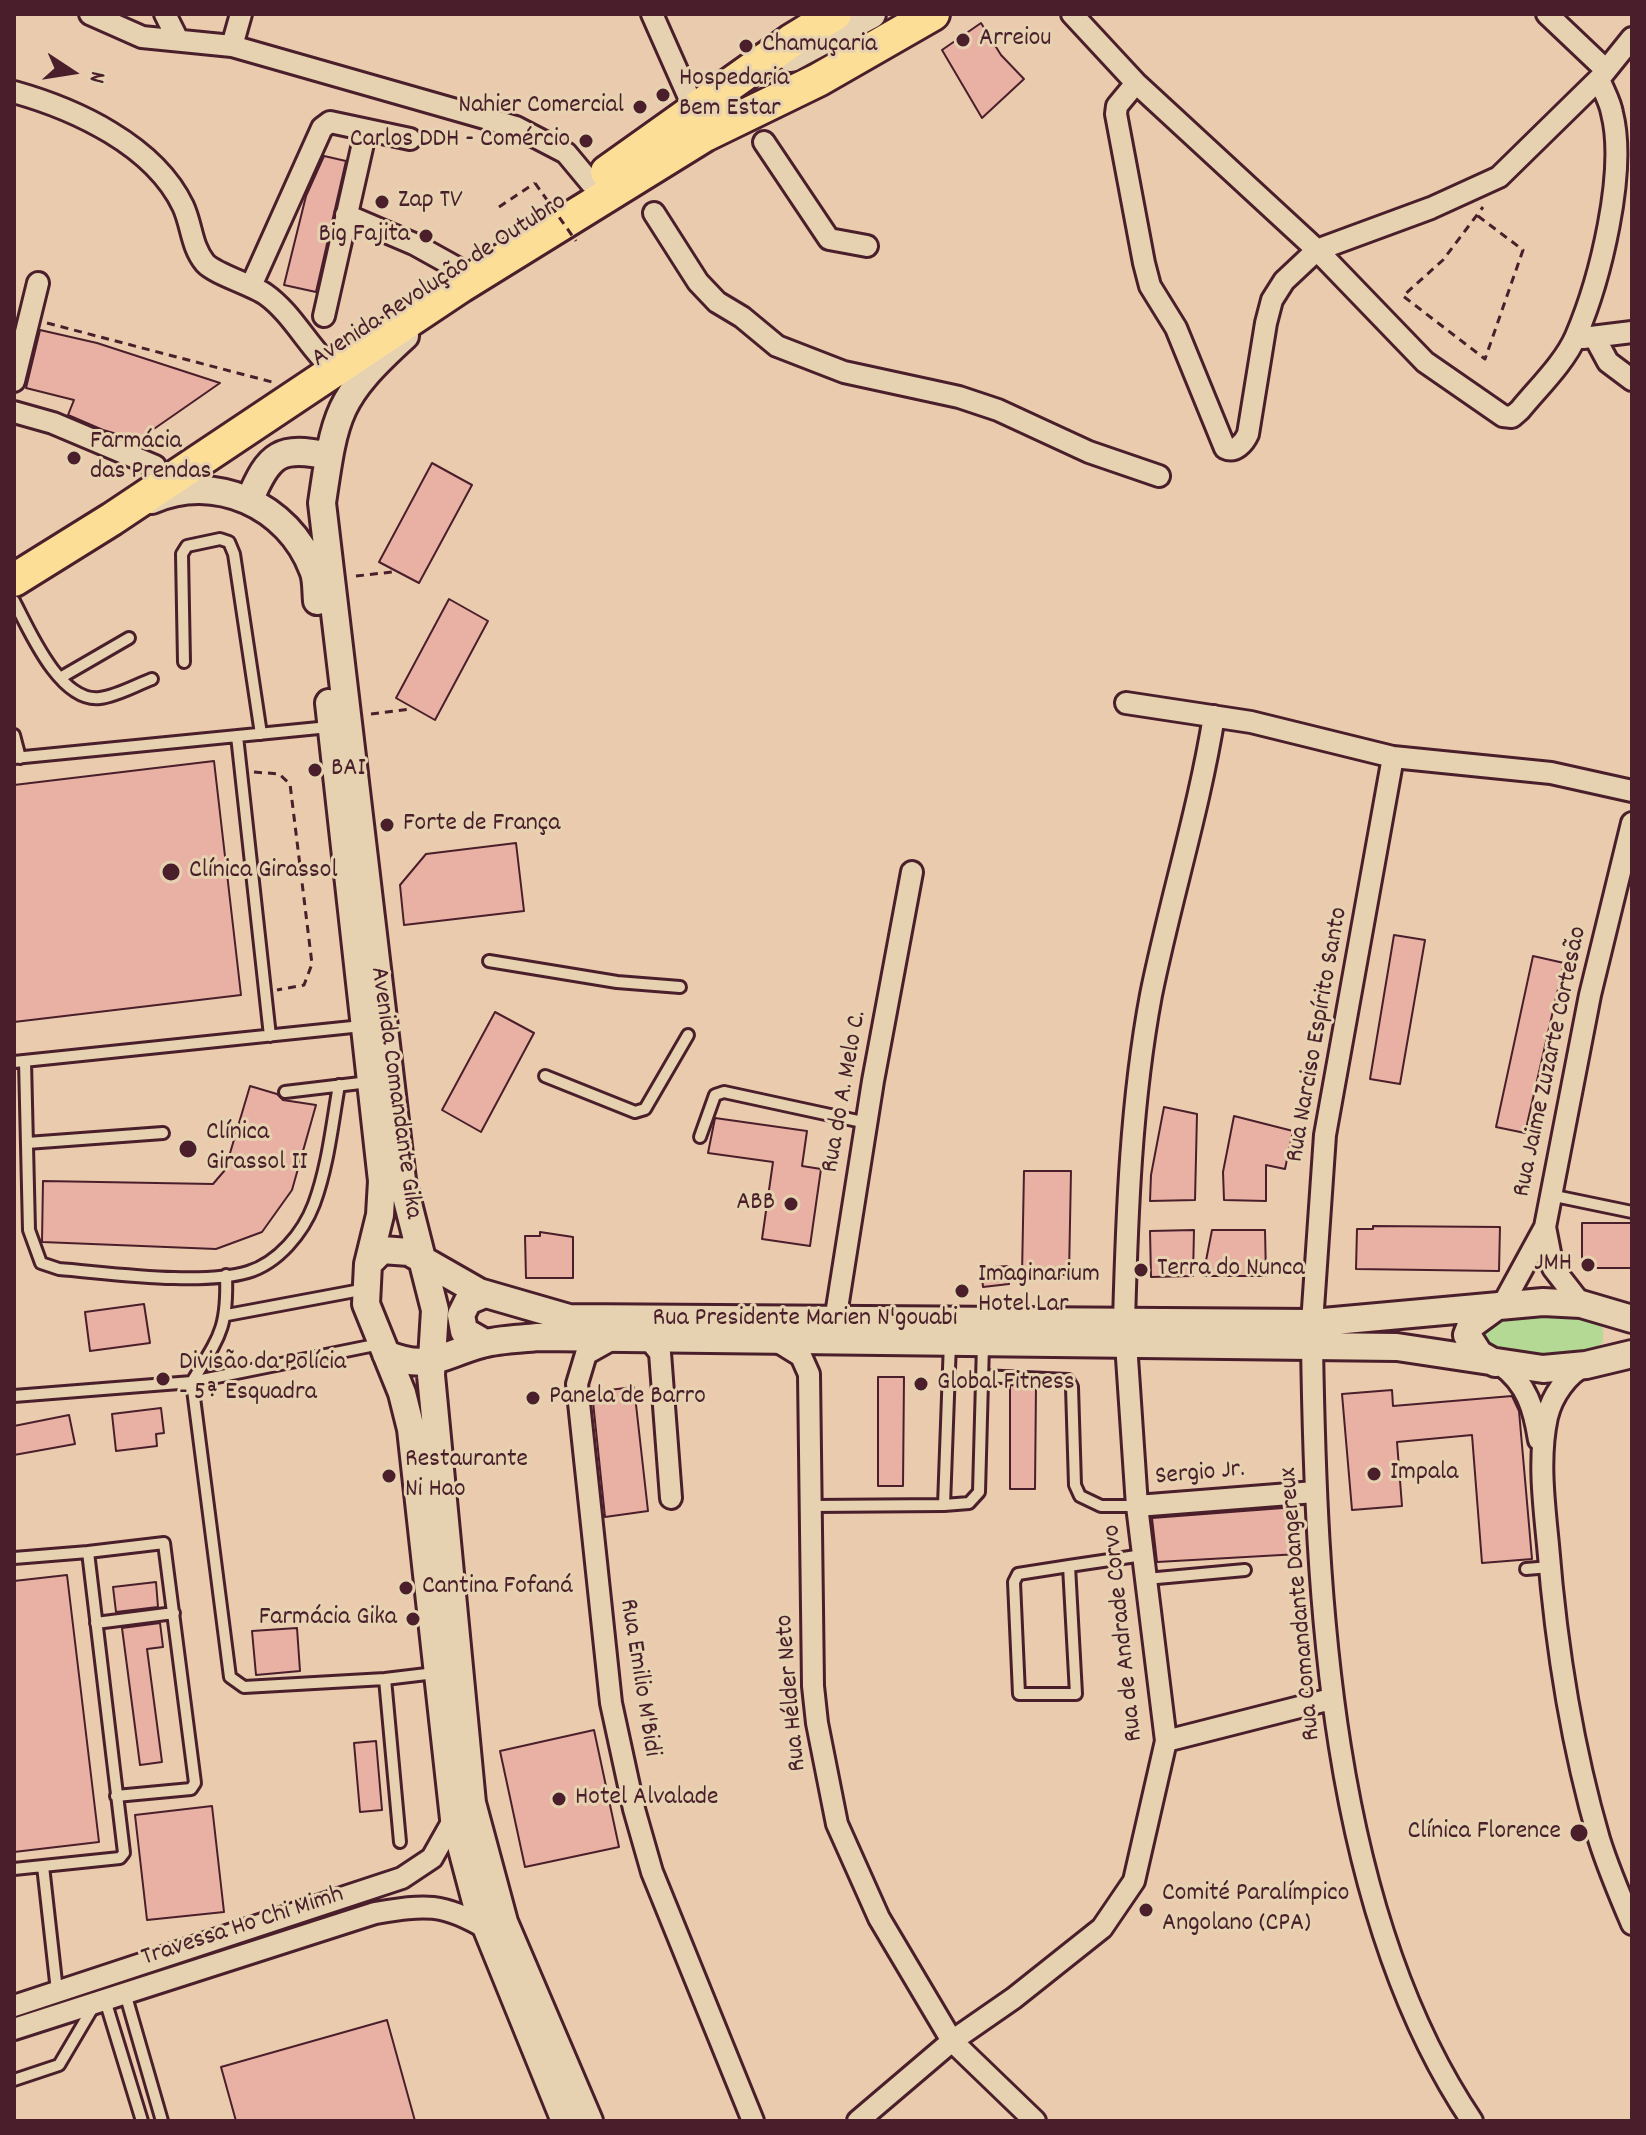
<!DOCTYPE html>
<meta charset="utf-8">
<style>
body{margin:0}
#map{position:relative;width:1646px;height:2135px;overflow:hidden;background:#eacbae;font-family:Dekko,sans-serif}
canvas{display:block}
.frame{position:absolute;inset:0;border:16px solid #4a1f2b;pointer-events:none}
.north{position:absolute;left:32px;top:32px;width:80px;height:80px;-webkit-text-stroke:6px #e6d2b0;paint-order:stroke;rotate:102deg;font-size:22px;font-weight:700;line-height:32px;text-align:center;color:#4a1f2b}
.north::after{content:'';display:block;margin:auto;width:28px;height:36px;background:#4a1f2b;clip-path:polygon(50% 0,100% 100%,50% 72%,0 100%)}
</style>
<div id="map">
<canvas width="1646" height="2135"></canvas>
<div class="frame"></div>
<div class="north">N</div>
</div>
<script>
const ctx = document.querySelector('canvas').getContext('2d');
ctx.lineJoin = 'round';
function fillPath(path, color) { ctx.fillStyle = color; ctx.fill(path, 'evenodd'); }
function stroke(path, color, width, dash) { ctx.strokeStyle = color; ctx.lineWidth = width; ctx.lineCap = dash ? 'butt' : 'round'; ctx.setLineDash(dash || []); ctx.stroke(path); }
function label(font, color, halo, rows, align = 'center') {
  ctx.font = font + ' Dekko,sans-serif'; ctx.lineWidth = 6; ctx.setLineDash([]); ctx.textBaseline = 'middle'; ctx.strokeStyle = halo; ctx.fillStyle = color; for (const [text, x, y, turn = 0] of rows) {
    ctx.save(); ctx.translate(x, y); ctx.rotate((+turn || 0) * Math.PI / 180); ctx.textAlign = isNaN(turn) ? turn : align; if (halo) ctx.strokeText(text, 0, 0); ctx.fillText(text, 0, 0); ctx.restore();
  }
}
fillPath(new Path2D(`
 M1525,1305L1596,1319L1603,1329V1342L1589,1357L1508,1363L1472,1330Z`), '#b3d994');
const building = new Path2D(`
 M981,23L1001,55L1024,79L982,118L942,50Z
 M324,156L346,161L316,292L284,285L306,196Z
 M40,330L97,343L220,383L138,440L103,430L68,415L74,400L26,388Z
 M432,463L472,485L419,583L379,562Z
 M449,599L488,621L435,720L396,698Z
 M214,761L241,995L14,1022V785Z
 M516,843L524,911L404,925L400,885L426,854Z
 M1394,935L1425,940L1400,1084L1370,1079Z
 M1533,956L1564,963L1525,1133L1496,1127Z
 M495,1012L534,1033L481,1132L442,1110Z
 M250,1086L277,1094L283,1100L316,1105L292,1190L262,1232L216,1249L42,1242L43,1181L213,1184L225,1170Z
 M1164,1107L1197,1114L1195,1200L1150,1201L1151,1175Z
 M1234,1116L1293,1131L1285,1169L1266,1165V1201L1224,1200L1223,1172Z
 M715,1118L807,1131L802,1166L821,1169L810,1246L762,1239L773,1162L708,1153Z
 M1024,1171H1071L1069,1275H1022Z
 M1582,1223H1632V1268H1582Z
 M1373,1226L1500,1227L1499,1271L1356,1269L1357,1229H1373Z
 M1194,1230L1193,1276L1151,1277L1150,1231Z
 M1212,1230H1265L1266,1276H1203Z
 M540,1232L573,1237V1278H526L525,1236H540Z
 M1008,1266L1009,1284L983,1287L981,1268Z
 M144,1304L150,1343L90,1351L85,1312Z
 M878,1377H904L903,1486H878Z
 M1010,1385L1036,1386L1035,1489H1010Z
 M634,1387L648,1511L605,1517L592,1392Z
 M1392,1390L1393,1406L1512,1396L1519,1411L1532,1559L1482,1563L1472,1435L1397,1442L1402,1506L1352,1510L1342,1394Z
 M161,1408L164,1433L156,1434L157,1446L116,1451L112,1414Z
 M69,1415L75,1444L14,1455V1426Z
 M1296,1507L1299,1554L1157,1562L1152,1518Z
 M67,1575L99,1842L14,1852V1581Z
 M156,1582L158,1607L116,1612L113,1587Z
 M160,1623L163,1647L147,1649L162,1762L140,1765L122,1628Z
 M297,1628L300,1671L256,1675L252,1631Z
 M594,1730L619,1847L525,1867L500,1751Z
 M376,1741L382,1810L360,1812L354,1743Z
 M212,1806L224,1912L147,1920L135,1815Z
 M387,2020L415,2121H236L221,2067Z`);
fillPath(building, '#e9b1a3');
stroke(building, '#4a1f2b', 2);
const service = new Path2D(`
 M14,601C29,630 60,703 100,698C117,696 136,685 152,679
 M184,662L182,554L187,546L220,539L229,542L234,554L261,734
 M60,678L129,638
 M14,735L20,758
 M237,736L270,1036
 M14,758L329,727
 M489,961L617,982L680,987
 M25,1061L29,1230L41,1263L59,1269C110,1273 200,1286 248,1272C278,1263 303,1233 314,1204C328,1166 332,1125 339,1085
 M14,1062L362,1026
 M545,1076L635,1112L645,1109L688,1035
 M285,1092L369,1082
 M700,1137L715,1095L724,1092L867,1123
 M27,1143L163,1133
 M1550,1195L1632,1212
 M226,1275C228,1329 219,1337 192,1382L230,1677L244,1687L385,1679L400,1842
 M227,1315L366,1289
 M950,1342L944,1505L969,1503L979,1492L983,1344
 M982,1376L1068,1380L1072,1387L1075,1485L1080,1496L1101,1506H1137
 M14,1396L192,1382L380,1344
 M813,1506L944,1505
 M88,1552L164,1543L195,1783L191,1789L116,1796
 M14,1558L88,1552L124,1853L120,1858L14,1869
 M1069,1566L1018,1574L1014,1582L1019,1694H1076L1069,1566L1143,1555
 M1526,1569L1550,1567
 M1146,1579L1245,1570
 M96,1623L174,1613
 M385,1679L435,1673
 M43,1866L57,1991
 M125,1993L162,2121
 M105,2000L142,2121
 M14,2080L59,2065L95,2004`);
const minor = new Path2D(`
 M90,14L142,37L232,46L516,127L566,153L591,183
 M165,14L177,38
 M652,14L695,111
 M1072,14L1136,83L1317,250L1425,362L1503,416L1512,417L1520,410C1538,388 1565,362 1576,336C1600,280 1627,172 1612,113C1610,101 1603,90 1599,79
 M1547,14L1606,70
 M232,46L241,14
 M1136,83L1117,106L1116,114L1144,263L1150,286L1176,328L1225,448C1235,453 1244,443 1248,434L1266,323L1272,300L1284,281L1317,250L1431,208L1499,177L1599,79L1632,38
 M14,92C75,109 154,145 183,206C192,225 191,246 205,263C215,274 250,284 265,294C288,310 303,337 322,358
 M764,142L829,239L867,246
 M654,213L698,282L717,302L742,317L777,346L844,372L959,397L998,410L1089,452L1159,476
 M346,215L414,244L459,269
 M251,286L322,128L330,122L410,139
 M324,316L366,130
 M1583,338L1632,332
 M1595,338L1608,362L1632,380
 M14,381L38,283
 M14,412L53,423L155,466
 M1126,703L1251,722L1393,757L1551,773L1632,791
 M1503,1304L1545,1227
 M1581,1304L1553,1268L1545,1227L1590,995L1632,823
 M835,1321L873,1081L912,872
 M1124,1322C1127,1213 1131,1102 1151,995C1170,901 1199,810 1214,716
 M1312,1323L1325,1135L1393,757
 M649,1339L660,1353L671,1498
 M611,1340L586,1354L577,1384L611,1703L634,1809L652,1872L753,2121
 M775,1340L801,1356L809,1374L813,1686L817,1723L837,1824L879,1918L952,2041L1035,2121
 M1312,1345C1316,1593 1329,1909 1472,2121
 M1501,1365C1527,1384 1534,1409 1539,1440
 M1586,1365C1567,1374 1552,1396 1547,1417C1538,1458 1544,1504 1548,1545C1556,1645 1571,1743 1599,1839C1608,1868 1620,1896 1632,1924
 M1137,1506L1315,1492
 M1166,1741L1331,1699
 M14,2006L402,1878L432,1858L454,1819
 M14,2029L375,1913C425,1905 442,1902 487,1929
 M858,2121L952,2041L1014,1998L1102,1928L1134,1881L1166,1741L1137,1506L1126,1343`);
const tertiary = new Path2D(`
 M405,336C337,398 335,413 322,503L402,1180L435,1310L431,1375L472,1803L504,1922L589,2121
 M250,499C269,454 280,445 329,456
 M152,500C214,472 289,505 313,570C317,579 316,591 317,601
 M329,703L382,1181L380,1215L368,1264L366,1304L402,1393L411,1429L454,1819L476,1902L565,2121
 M368,1264L382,1250L409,1252L479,1292L569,1318L1312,1323L1543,1302L1581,1304L1632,1319
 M485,1294L468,1301L461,1315L464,1331L485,1343
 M386,1354C429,1372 441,1355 482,1344C499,1339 520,1339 538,1337L1397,1347L1543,1369L1586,1365L1632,1354
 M1495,1363L1479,1354L1467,1335L1471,1325L1497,1306`);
const secondary = new Path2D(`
 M791,57L871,14`);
const primary = new Path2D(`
 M607,172L791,41L835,14
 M14,580L112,519L461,286L705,135L818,80L933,14`);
stroke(service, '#4a1f2b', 16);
stroke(minor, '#4a1f2b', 26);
stroke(tertiary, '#4a1f2b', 32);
stroke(secondary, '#4a1f2b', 34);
stroke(primary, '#4a1f2b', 38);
stroke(new Path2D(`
 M499,207L535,183
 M1478,216L1523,250L1485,359L1403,296L1443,260L1483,207
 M47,323L272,382
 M356,576L392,572
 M371,714L411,709
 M254,772L279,774L290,784L312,964L304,985L277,990`), '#4a1f2b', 3, [8, 6]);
stroke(service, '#e6d2b0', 10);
stroke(minor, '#e6d2b0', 20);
stroke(tertiary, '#e6d2b0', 26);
stroke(secondary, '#e6d2b0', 28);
stroke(primary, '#fdde96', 32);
stroke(new Path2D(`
 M535,183L576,241`), '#4a1f2b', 3, [8, 6]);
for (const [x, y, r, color] of [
 [963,40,8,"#4a1f2b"],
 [746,46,8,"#4a1f2b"],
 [663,95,8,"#4a1f2b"],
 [640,107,8,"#4a1f2b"],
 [586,141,8,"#4a1f2b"],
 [382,202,8,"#4a1f2b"],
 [426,236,8,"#4a1f2b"],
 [74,458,8,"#4a1f2b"],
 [315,770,8,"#4a1f2b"],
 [387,825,8,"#4a1f2b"],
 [171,872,10,"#4a1f2b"],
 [188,1149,10,"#4a1f2b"],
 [791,1204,8,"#4a1f2b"],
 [1588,1265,8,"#4a1f2b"],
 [1141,1270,8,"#4a1f2b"],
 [962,1291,8,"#4a1f2b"],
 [163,1379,8,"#4a1f2b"],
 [921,1384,8,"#4a1f2b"],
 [533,1398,8,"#4a1f2b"],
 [1374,1474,8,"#4a1f2b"],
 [389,1476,8,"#4a1f2b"],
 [406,1588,8,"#4a1f2b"],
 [413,1619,8,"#4a1f2b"],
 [559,1799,8,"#4a1f2b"],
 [1579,1833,10,"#4a1f2b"],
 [1146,1910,8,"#4a1f2b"]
]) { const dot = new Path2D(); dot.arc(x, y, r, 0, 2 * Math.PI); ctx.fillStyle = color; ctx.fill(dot); stroke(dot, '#e6d2b0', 3); }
label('26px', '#4a1f2b', '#e6d2b0', [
 ["Arreiou",979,40],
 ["Chamuçaria",762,46],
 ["Hospedaria",679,80],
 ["Bem Estar",679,110],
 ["Nahier Comercial",624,107,"right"],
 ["Carlos DDH - Comércio",570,141,"right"],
 ["Zap TV",398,202],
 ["Big Fajita",410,236,"right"],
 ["Farmácia",90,443],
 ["das Prendas",90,473],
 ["BAI",331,770],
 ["Forte de França",403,825],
 ["Clínica Girassol",189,872],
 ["Clínica",206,1134],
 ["Girassol II",206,1164],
 ["ABB",775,1204,"right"],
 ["JMH",1572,1265,"right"],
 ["Terra do Nunca",1157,1270],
 ["Imaginarium",978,1276],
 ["Hotel Lar",978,1306],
 ["Divisão da Polícia",179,1364],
 ["- 5ª Esquadra",179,1394],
 ["Global Fitness",937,1384],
 ["Panela de Barro",549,1398],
 ["Restaurante",405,1461],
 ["Ni Hao",405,1491],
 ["Impala",1390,1474],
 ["Cantina Fofaná",422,1588],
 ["Farmácia Gika",397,1619,"right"],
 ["Hotel Alvalade",575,1799],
 ["Clínica Florence",1561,1833,"right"],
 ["Comité Paralímpico",1162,1895],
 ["Angolano (CPA)",1162,1925]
], 'left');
label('26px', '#4a1f2b', '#e6d2b0', [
 ["Avenida Revolução de Outubro",440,282,-33],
 ["Rua Narciso Espírito Santo",1319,1035,-80],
 ["Rua Jaime Zuzarte Cortesão",1552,1062,-78],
 ["Rua do A. Melo C.",846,1092,-80],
 ["Avenida Comandante Gika",394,1093,82],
 ["Rua Presidente Marien N'gouabi",805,1320],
 ["Sergio Jr.",1200,1475,-5],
 ["Rua Comandante Dangereux",1302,1604,-95],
 ["Rua de Andrade Corvo",1125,1633,-96],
 ["Rua Emilio M'Bidi",638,1678,81],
 ["Rua Hélder Neto",793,1693,-95],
 ["Travessa Ho Chi Mimh",243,1928,-18]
]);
</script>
